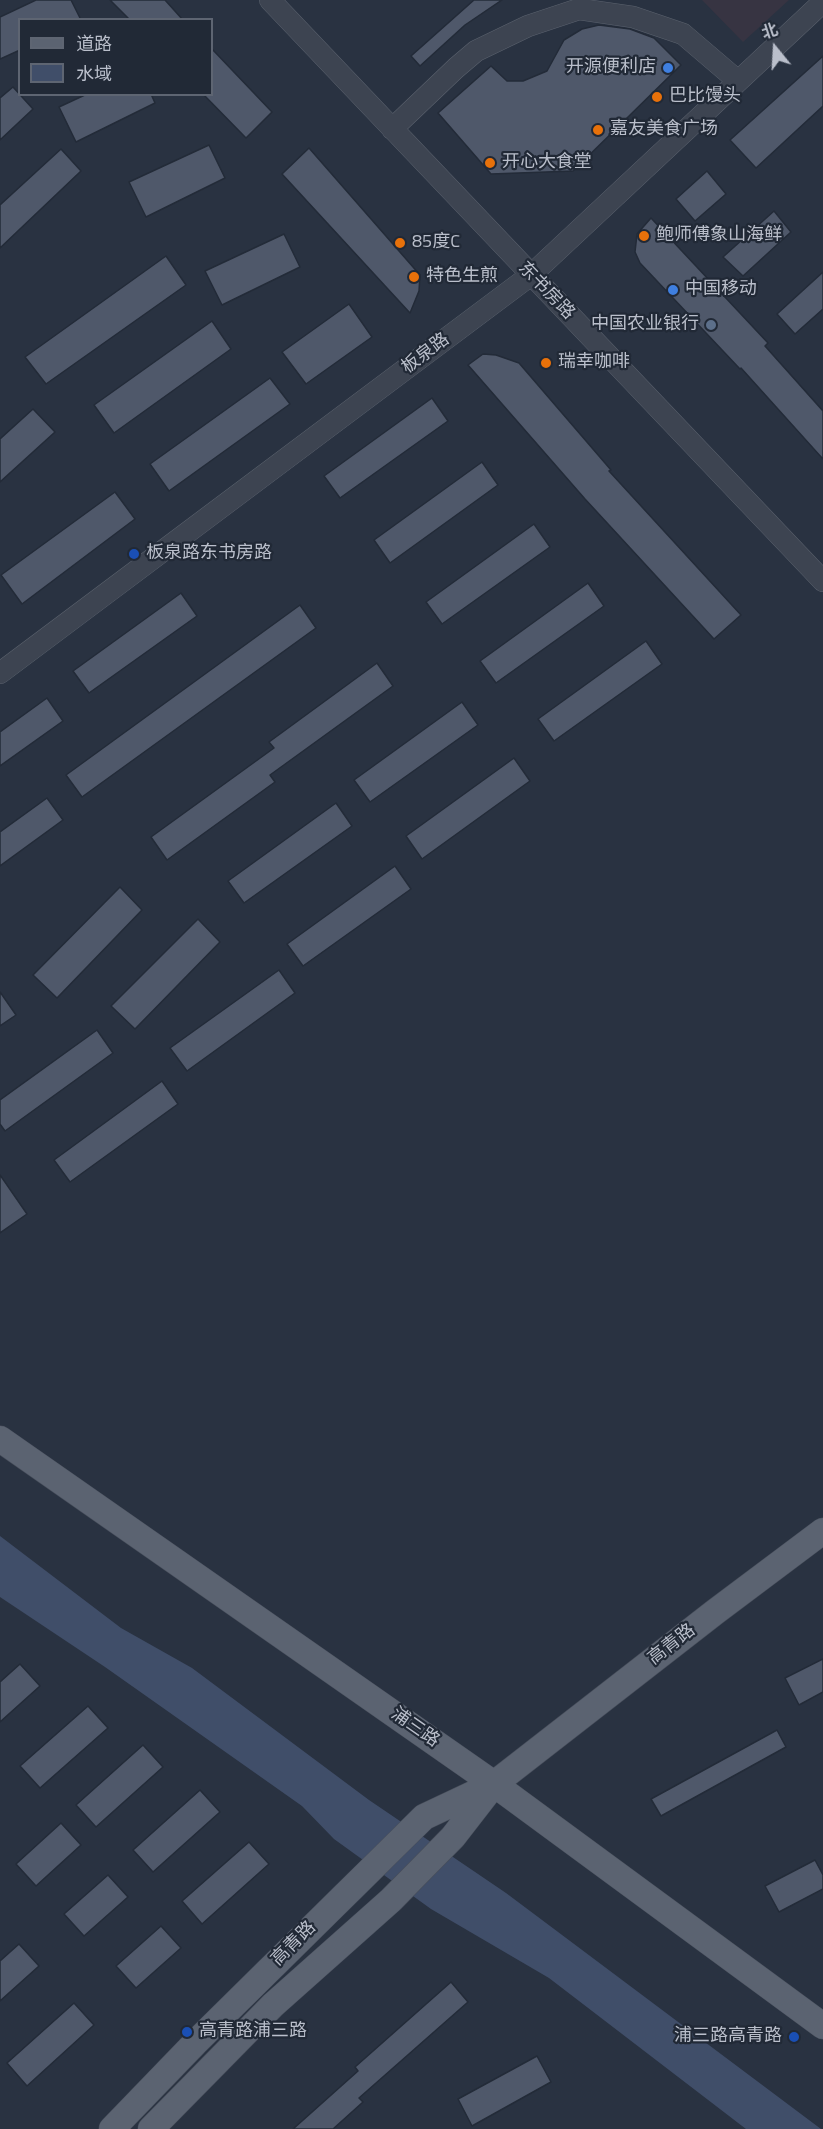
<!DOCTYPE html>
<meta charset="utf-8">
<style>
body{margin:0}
#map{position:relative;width:823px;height:2129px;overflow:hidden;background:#293241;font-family:"Titillium Web","Noto Sans SC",sans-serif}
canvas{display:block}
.legend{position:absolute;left:18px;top:18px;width:195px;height:78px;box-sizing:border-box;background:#212936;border:2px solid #5e6572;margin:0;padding:8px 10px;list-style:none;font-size:18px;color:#babfcb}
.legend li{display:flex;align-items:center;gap:12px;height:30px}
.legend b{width:30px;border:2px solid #5e6572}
.north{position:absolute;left:745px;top:18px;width:60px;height:60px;-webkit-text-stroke:4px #212936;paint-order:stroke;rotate:342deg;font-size:16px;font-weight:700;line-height:24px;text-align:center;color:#babfcb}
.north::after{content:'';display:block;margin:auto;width:21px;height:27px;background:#babfcb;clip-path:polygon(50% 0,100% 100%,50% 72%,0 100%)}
</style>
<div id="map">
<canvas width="823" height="2129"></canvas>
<ul class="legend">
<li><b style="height:8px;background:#5b6371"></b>道路</li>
<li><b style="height:16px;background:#404e69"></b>水域</li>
</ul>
<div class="north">北</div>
</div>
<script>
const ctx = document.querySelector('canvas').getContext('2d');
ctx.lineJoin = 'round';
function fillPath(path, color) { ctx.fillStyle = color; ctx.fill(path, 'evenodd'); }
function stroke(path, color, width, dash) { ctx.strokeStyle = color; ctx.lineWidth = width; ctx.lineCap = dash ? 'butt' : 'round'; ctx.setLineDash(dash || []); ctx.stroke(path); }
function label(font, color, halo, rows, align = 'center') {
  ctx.font = font + ' "Titillium Web","Noto Sans SC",sans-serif'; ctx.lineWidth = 4.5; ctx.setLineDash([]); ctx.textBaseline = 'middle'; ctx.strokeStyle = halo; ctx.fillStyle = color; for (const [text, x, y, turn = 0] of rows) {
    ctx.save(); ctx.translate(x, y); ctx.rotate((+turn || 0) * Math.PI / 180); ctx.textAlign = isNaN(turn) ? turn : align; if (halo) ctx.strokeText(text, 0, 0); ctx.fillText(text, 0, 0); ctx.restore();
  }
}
fillPath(new Path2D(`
 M702,0H789L743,42Z`), '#373442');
fillPath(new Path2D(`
 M0,1536L121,1628L192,1668L369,1800L506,1893L821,2129H746L549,1978L431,1909L334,1839L302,1806L105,1667L0,1597Z`), '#404e69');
const building = new Path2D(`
 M36,0H71L81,20H20V50L0,59V17Z
 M110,0H165L183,20H130Z
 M474,0H502L465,25L420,66L411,56Z
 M599,25L630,29L654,38L681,65L573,171L491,174L438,113L491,66L507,81H523L547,71L564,40L582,29Z
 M212,49L272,112L246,138L203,94H212Z
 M823,56V106L756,168L730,140Z
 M13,87L33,109L0,140V98Z
 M87,94H151L155,103L76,142L59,107Z
 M209,145L225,178L146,217L129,182Z
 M309,148L420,275L419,291L410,313L282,174Z
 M61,149L81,171L0,248V205Z
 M707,171L726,194L695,221L676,199Z
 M774,211L791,232L743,276L723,257Z
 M651,218L768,343L765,346L823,411V459L741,368L740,369L640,263L635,252L637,234Z
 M284,234L300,267L222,305L205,271Z
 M166,256L186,285L46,384L25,357Z
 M823,272V309L795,334L777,314Z
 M349,304L372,337L306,384L282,352Z
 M212,321L231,349L114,433L94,405Z
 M483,354L496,355L519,363L611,470L609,471L741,615L714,639L585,499L468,365Z
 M270,378L290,404L169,491L150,464Z
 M432,398L448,421L340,498L324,476Z
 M33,409L55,432L0,482V439Z
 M482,462L498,485L390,563L374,540Z
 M115,492L135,519L22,604L1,575Z
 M534,524L550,547L442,624L426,602Z
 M588,583L604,606L496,683L480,661Z
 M181,593L197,616L89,693L73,671Z
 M300,605L316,628L82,797L66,775Z
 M646,641L662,664L554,741L538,719Z
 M377,663L393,686L270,775L275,782L167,860L151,837L274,748L269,742Z
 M47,698L63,721L0,766V732Z
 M462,702L478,725L370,802L354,780Z
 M514,758L530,781L422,859L406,836Z
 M47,798L63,820L0,866V832Z
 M336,803L352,826L244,903L228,881Z
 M395,866L411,889L303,966L287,944Z
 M120,887L142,910L57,998L33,975Z
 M198,919L220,942L135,1029L111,1006Z
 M279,970L295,993L187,1071L170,1048Z
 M0,992L16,1015L0,1026Z
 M97,1030L113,1053L5,1131L0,1124V1100Z
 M162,1081L178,1104L70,1182L54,1160Z
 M0,1175L27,1214L0,1233Z
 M823,1659V1692L799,1705L785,1678Z
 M20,1664L40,1686L0,1722V1682Z
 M88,1706L108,1728L40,1788L20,1766Z
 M777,1730L786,1747L661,1816L651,1799Z
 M143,1745L163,1767L96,1827L76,1805Z
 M200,1790L220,1812L153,1872L133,1850Z
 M61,1823L81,1845L36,1886L16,1864Z
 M249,1842L269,1864L202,1924L182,1901Z
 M815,1860L823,1875V1889L779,1912L765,1886Z
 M108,1875L128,1897L84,1936L64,1914Z
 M161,1926L181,1948L136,1988L116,1966Z
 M19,1944L39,1966L0,2001V1961Z
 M451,1982L468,2002L359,2098L363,2102L333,2129H293L358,2071L355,2067Z
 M74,2003L94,2025L27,2086L7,2063Z
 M537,2056L551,2082L472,2126L458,2099Z`);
fillPath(building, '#4f586a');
stroke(building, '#232b38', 1.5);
const minor = new Path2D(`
 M270,0L823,581
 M392,129L456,68L476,51L528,26L579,9L633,17L683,34L738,81
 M0,673L531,275L823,2`);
const major = new Path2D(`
 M0,1439L494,1784L823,2026
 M112,2129L195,2043L424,1817L494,1784L715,1612L823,1531
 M151,2129L273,2005L391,1900L453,1837L491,1788`);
stroke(minor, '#5b626e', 22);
stroke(major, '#464d5a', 27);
stroke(minor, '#3d4451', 21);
stroke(major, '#5b6371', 26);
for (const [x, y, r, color] of [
 [668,68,6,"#3f7fe0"],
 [657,97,6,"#e8710a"],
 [598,130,6,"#e8710a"],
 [490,163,6,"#e8710a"],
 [644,236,6,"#e8710a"],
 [400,243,6,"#e8710a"],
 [414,277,6,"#e8710a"],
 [673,290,6,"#3f7fe0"],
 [711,325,6,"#5c6f8a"],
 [546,363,6,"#e8710a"],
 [134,554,6,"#1a4fb4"],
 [187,2032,6,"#1a4fb4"],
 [794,2037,6,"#1a4fb4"]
]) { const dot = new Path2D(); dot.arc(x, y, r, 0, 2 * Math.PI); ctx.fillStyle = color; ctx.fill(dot); stroke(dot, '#212936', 2); }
label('18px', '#babfcb', '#212936', [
 ["开源便利店",656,68,"right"],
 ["巴比馒头",669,97],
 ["嘉友美食广场",610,130],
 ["开心大食堂",502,163],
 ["鲍师傅象山海鲜",656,236],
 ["85度C",412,243],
 ["特色生煎",426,277],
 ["中国移动",685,290],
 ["中国农业银行",699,325,"right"],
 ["瑞幸咖啡",558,363],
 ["板泉路东书房路",146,554],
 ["高青路浦三路",199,2032],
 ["浦三路高青路",782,2037,"right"]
], 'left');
label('18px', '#babfcb', '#212936', [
 ["东书房路",546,291,46],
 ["板泉路",426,354,-37],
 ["高青路",672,1645,-38],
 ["浦三路",415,1728,35],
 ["高青路",294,1944,-45]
]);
</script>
